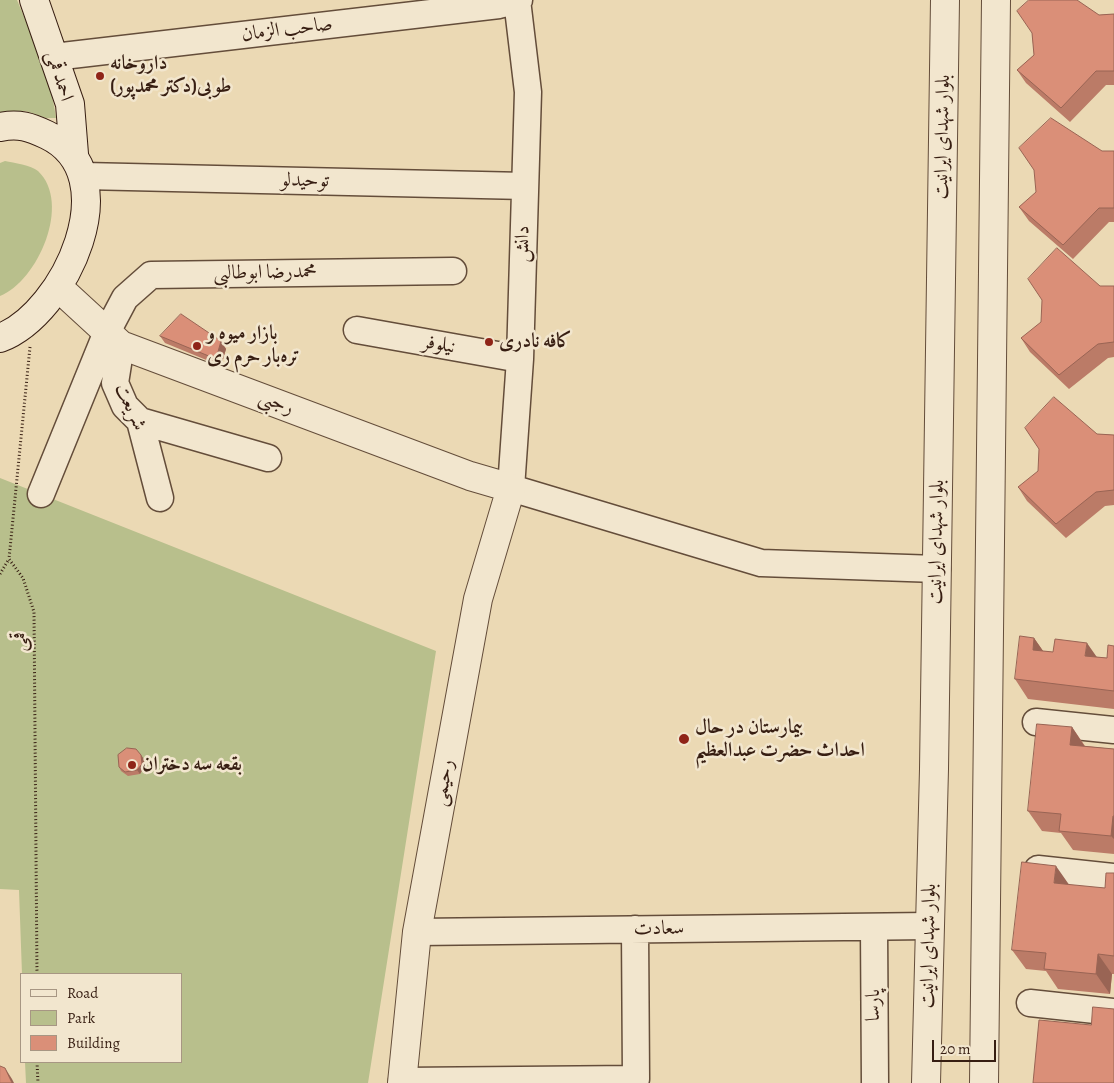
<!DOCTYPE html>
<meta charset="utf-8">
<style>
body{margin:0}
#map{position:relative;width:1114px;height:1083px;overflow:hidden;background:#ebd9b4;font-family:Alegreya,serif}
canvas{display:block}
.legend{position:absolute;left:20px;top:973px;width:162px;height:90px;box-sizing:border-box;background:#f2e6ce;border:1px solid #a79683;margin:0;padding:6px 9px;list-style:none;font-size:15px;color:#371e12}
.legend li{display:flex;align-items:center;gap:10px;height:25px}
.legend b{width:25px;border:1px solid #a79683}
.scale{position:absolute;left:932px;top:1040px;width:64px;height:22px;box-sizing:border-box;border:2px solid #371e12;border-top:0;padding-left:6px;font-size:15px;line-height:18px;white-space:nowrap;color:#371e12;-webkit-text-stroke:4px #f2e6ce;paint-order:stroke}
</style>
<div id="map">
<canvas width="1114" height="1083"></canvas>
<ul class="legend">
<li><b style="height:6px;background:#f2e6ce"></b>Road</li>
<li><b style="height:14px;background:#b8bf8c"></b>Park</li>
<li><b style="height:14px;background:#da8f78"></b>Building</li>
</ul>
<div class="scale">20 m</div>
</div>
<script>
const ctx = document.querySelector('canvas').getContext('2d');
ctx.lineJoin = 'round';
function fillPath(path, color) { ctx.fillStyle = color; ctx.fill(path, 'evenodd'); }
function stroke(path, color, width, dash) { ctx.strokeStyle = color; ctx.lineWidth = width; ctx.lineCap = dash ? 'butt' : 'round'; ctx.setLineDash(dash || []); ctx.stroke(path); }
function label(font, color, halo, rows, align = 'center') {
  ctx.font = font + ' Alegreya,Amiri,serif'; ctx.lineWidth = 5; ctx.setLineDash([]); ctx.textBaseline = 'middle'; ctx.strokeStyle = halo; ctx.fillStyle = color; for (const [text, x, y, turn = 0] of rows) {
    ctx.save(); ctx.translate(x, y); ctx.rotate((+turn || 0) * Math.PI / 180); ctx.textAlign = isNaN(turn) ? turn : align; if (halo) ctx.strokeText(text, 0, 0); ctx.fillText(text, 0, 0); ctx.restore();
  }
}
fillPath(new Path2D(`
 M0,0H17C33,38 51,78 56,118H46L26,111L0,112Z
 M5,161C14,163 31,165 38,171C72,203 38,281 0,296V163Z
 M0,478L436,651L368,1083H26L25,1062H181V974H22L19,890L0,889Z`), '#b8bf8c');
const minor = new Path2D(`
 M517,0L528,92L520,359L511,488L761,563L937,569
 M54,57L499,5L519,0
 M84,176L525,186
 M357,330L520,359
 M121,345L115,383L125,406L140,421L160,498
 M140,421L268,458
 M41,494L107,332L125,298L151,275L453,271
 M1036,722L1114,730
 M1038,869L1114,877
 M874,927L875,1083
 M417,932L929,926
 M1030,1003L1114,1012
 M402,1081L636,1079L635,929`);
const tertiary = new Path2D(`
 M59,288L121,345L470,476L511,488L478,599L417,932L402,1083
 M926,1083L934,769L945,0
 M984,1083L996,0`);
const secondary = new Path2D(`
 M34,0L70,104L74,154
 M0,127C19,123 30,127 47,135C129,174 66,313 0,338`);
stroke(minor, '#644d3a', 29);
stroke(tertiary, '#644d3a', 30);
stroke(secondary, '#371e12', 30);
stroke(new Path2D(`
 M30,347L9,559L23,578L34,612L37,974
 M0,574L9,559
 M37,1062L38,1083`), '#371e12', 3, [1, 2.5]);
stroke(minor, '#f2e6ce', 26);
stroke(tertiary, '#f2e6ce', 28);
stroke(secondary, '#f2e6ce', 28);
fillPath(new Path2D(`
 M1114,14V85H1106L1070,122L1026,83L1017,70L1034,55L1032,33L1099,15Z
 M1102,151H1114V222H1109L1073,259L1029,221L1019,207Z
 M1100,286H1114V357L1108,358L1069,389L1030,352L1021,338Z
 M160,336L221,341L226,349L221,366L165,343Z
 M1097,434L1114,435V505L1105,506L1066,538L1027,501L1018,487Z
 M1034,638L1043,651L1107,658L1114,646V709L1028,699L1015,679Z
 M1072,727L1085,746L1114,749V854L1073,850L1061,833L1042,831L1028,811Z
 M144,759V767L140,774L128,776L121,771L119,767Z
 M1114,873V974H1112L1110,994L1058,989L1046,971L1026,969L1012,950L1069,885L1105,888Z`), '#bb7b67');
fillPath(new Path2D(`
 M221,341L226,349L221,366L216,359Z
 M1034,638L1048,658L1033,650Z
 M1087,643L1101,663L1085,656Z
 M1072,727L1085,747L1070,745Z
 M141,755L144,759V767L140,774L137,770Z
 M1113,816L1114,817V839L1111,836Z
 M1056,866L1070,886L1054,883Z
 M1098,954L1112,974L1110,994L1096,974Z
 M5,1068L12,1079L14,1083H12Z`), '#996454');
const building = new Path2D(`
 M1029,0H1077L1099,15L1114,14V71H1096L1061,108L1017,70L1034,55L1032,33L1017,11Z
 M1051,118L1102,151H1114V208H1099L1063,245L1019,207L1036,192L1034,170L1019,148Z
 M1057,248L1100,286H1114V342L1098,344L1059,375L1021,338L1041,322L1042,300L1028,279Z
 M181,314L221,341L216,359L160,336Z
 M1054,397L1097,434L1114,435V490L1096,492L1056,524L1018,487L1038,471L1039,449L1025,428Z
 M1020,636L1034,638L1033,650L1053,652L1055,639L1087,643L1085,656L1107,658L1108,645L1114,646V691L1015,679Z
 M1037,724L1072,727L1070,745L1114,749V816H1113L1111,836L1059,831L1061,814L1028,811Z
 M127,748L136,749L141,755L142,764L137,770L125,772L119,767L118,755Z
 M1022,862L1056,866L1054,883L1105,888L1106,873H1114V956L1098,954L1096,974L1044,969L1046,953L1012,950Z
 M1093,1007L1114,1009V1083H1033L1039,1020L1091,1025Z
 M0,1066L5,1068L12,1083H0Z`);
fillPath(building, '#da8f78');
stroke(building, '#996454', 1);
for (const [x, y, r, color] of [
 [100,76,5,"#8f2418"],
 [489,342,5,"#8f2418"],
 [197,346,5,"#8f2418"],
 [684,739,6,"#8f2418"],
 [132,765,5,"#8f2418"]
]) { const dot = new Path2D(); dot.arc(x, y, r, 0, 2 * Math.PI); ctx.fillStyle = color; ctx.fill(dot); stroke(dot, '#f2e6ce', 2); }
label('20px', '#371e12', '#f2e6ce', [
 ["صاحب الزمان",287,30,-7],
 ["احمد قمی",59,76,73],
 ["بلوار شهدای ایرانیت",943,137,-89],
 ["توحیدلو",305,181,1],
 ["دانش",523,244,-88],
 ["محمدرضا ابوطالبی",265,273,-1],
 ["نیلوفر",439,345,10],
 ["رجبی",276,403,21],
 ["شریعت",130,407,65],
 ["بلوار شهدای ایرانیت",937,542,-89],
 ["قمی",20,642,-90],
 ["رحیمی",444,783,-80],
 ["سعادت",659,929,-1],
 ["بلوار شهدای ایرانیت",929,946,-89],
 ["پارسا",874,1005,-90]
]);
label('bold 20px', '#371e12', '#f2e6ce', [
 ["داروخانه",110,64],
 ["طوبی(دکتر محمدپور)",110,87],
 ["بازار میوه و",207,334],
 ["تره‌بار حرم ری",207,357],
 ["کافه نادری",499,342],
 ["بیمارستان در حال",695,728],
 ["احداث حضرت عبدالعظیم",695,751],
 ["بقعه سه دختران",142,765]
], 'left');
</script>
